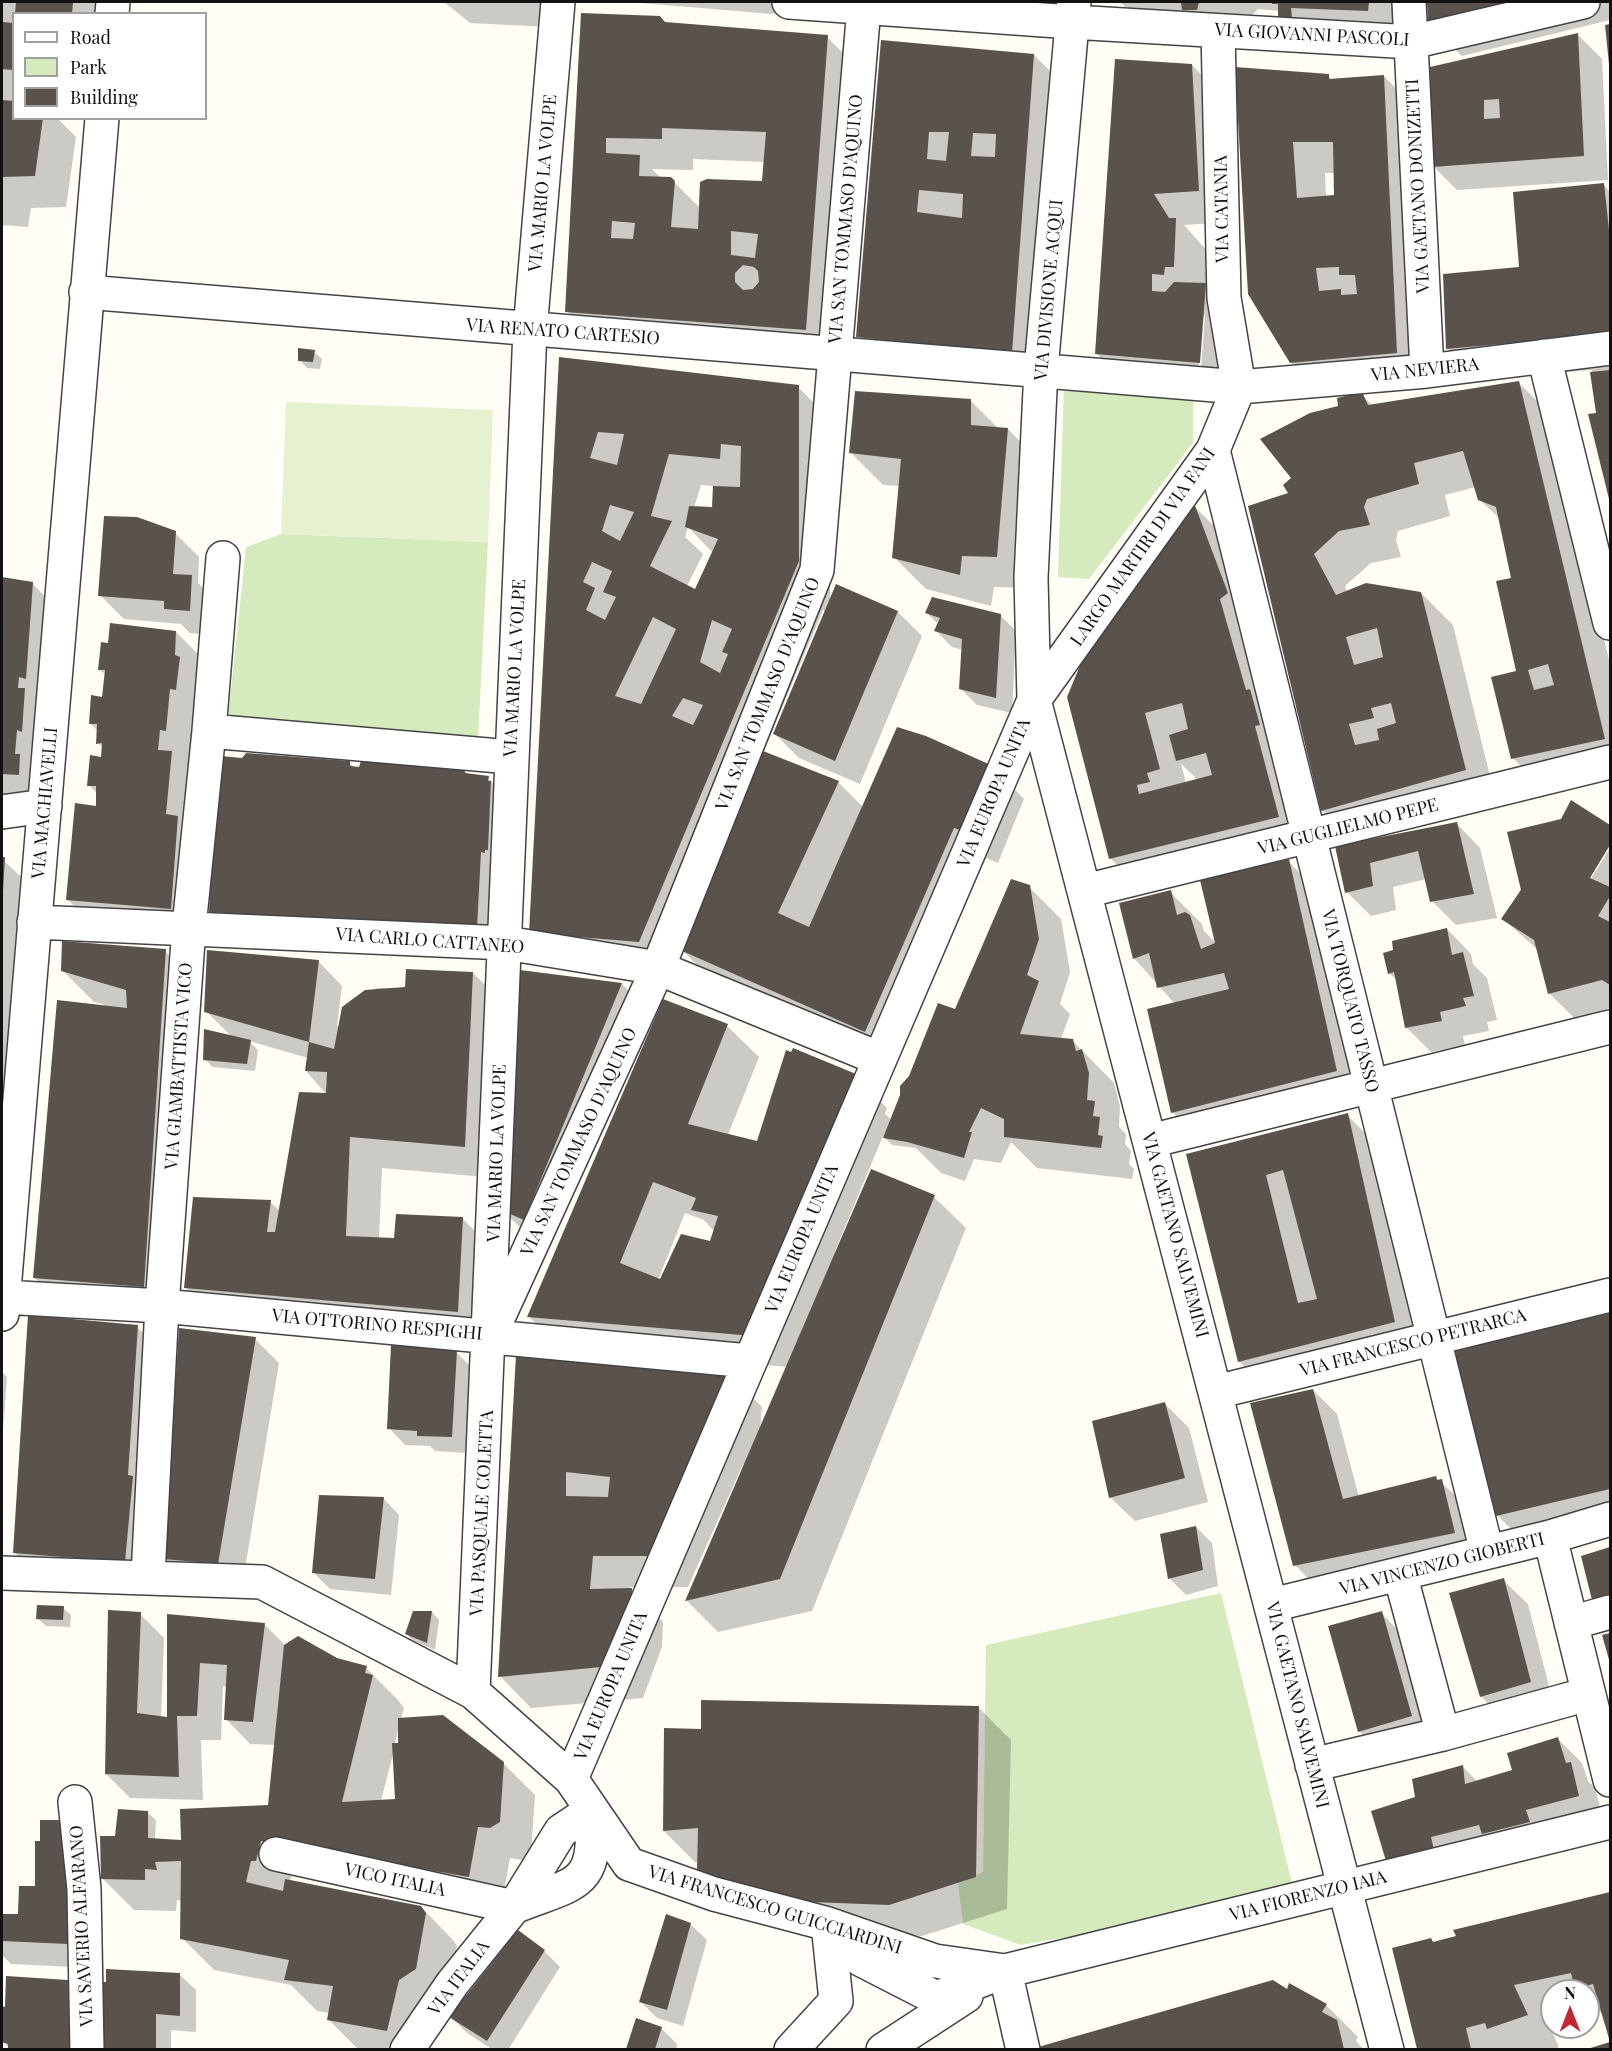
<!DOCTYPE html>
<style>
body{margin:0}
#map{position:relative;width:1612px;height:2051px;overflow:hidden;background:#fffdf5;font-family:"Playfair Display",serif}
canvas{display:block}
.frame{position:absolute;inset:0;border:3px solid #111;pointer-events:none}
.legend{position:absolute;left:12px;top:12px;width:195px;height:108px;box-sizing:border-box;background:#fff;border:2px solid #a0a0a0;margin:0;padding:8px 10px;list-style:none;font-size:18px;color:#111}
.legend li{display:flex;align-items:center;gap:12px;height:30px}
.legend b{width:30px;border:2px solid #a0a0a0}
.north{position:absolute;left:1540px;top:1979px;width:60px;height:60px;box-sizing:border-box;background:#fff;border:2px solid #a0a0a0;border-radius:50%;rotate:0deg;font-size:16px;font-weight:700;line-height:24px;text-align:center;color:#111}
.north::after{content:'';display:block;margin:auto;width:21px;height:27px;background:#c4262e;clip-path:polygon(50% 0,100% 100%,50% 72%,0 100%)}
</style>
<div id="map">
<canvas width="1612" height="2051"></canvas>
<div class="frame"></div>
<ul class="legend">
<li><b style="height:8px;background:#fff"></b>Road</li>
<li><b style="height:16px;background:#d5ebbd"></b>Park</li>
<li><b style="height:16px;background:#5a524d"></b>Building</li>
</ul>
<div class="north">N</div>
</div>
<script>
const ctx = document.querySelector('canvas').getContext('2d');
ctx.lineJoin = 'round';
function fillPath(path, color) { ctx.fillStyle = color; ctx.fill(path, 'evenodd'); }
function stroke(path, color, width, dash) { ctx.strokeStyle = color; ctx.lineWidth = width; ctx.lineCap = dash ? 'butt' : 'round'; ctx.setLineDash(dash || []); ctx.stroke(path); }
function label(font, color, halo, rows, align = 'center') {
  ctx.font = font + ' "Playfair Display",serif'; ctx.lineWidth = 6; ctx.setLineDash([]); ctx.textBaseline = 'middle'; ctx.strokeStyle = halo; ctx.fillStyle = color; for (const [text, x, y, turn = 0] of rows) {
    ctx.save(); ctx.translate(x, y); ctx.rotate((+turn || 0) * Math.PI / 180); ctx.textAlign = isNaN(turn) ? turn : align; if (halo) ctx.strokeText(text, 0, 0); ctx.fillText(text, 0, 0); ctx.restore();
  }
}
fillPath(new Path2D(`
 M1064,385L1193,394V443L1089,579L1058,577Z
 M281,534L488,542L478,739L228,718L246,547Z
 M1221,1593L1292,1883L1079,1935L1021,1945L963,1924L958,1884L983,1872L986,1645Z`), '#d5ebbd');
fillPath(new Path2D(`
 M286,402L493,410L488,542L281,534Z`), '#e6f2cf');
fillPath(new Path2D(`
 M2,2H107L106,14H14V118H57L76,137L66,207L31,208L28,227L2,225Z
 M444,2H551L549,27L470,23Z
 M629,2H776L775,12L772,14Z
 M818,2H1072L1070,32Z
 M1120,2H1402L1399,42L1322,39L1280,17V11L1258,9L1244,23L1147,28Z
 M1429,2H1610V20L1462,56L1430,25Z
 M583,15L827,37L859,69L837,361L599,343L567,311ZM693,159L765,162L763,182L700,208L674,182L661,178L652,169L693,170Z
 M1610,25V64L1607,26Z
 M1578,35L1602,59L1608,180L1457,190L1433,166L1432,68Z
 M882,42L1034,55L1066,87L1044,384L890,368L858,336Z
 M1192,65L1223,97L1231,222L1184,225L1208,252L1206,285L1237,316L1231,394L1128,385L1096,353ZM1205,314L1201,370H1198L1202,318Z
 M1236,69L1328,76L1333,80L1384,76L1415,108L1428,384L1324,394L1291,362ZM1325,173H1335L1336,197H1326Z
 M1604,185L1610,192V500L1590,415H1597L1592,370L1479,380L1447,348L1520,269Z
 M314,352L322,359L320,369L307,368L300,360Z
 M560,358L798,387L830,419V600L836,586L898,612L922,636L860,784L799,758L775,734L826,612L823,610L763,753L838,782L863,807L993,767L1024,799L998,863L986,858L897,1063L714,982L681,949L563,964ZM701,485L714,486V509L694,508ZM688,527L713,553L695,591L687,586L703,554L685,537Z
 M1518,382L1550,414L1610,664V776L1544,790L1513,758L1518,672L1513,580L1501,520L1479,499L1476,487L1445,495L1450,516L1398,531L1396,540L1401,557L1371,563L1345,586L1347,592L1421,593L1453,625L1496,801L1361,840V842L1456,823L1480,848L1497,918L1456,925L1432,901L1426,879L1393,887L1396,910L1371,916L1347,892L1355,844L1322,810L1290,493L1293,478L1340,407L1361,394L1373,406Z
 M970,400L998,428L1008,429L1039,461L1028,588L994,587L991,606L926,589L894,557L900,486L883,485L851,453Z
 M1194,506L1225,537L1310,849L1142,890L1110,858ZM1181,764L1198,780L1186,783Z
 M175,533L199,557L198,583L216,601L213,635L190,633L181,624L124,619L100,595Z
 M2,579L32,583L56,608L43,798L2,795Z
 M927,613L1000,615L1016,631L1012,713L977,705L961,689L963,650L952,647L936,631L938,624Z
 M176,632L208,664L203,940L99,931L67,899L97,808L98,794L89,785L103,758L104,748L98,743V731L91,724L104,699L106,675L99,669L109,644Z
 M349,762L355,768L464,770L469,775L488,778L520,810L509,959L242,944L211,912Z
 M1572,802L1610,826V842L1585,883L1587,885L1610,848V1008L1574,1018L1550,994L1538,950L1503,919Z
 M2,859L36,891L2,1164Z
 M1288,861L1320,893L1368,1102L1204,1144L1172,1112L1175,1004L1134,958L1170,892L1202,924L1204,931L1216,943Z
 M1029,887L1061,919L1070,972L1060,1004L1070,1014L1061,1039L1073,1041L1114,1083L1120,1106L1119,1127L1126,1134L1125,1144L1131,1151L1129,1164L1134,1169L1132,1179L1037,1168L1011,1142L1001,1163L974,1159L965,1181L941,1173L916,1148L892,1145L883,1136L835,1251L837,1252L934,1197L966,1228L812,1611L718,1632L687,1601L746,1465L743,1464L688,1587H629L663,1622L662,1647L643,1698L531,1708L500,1676L518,1357L730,1375L762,1407L760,1430L788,1367L561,1348L529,1317L727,1026L759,1057L728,1135L758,1143L855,1076L887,1108L885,1114L892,1120L910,1076L956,1011ZM685,1213L704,1220L714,1231L711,1242L661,1281L658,1280Z
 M1447,929L1471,954L1473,964L1487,978L1497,1020L1487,1022L1489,1031L1463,1036L1465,1045L1431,1052L1407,1028L1398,981L1389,973Z
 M165,951L197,983L175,1318L67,1310L35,1278L105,1005L94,1002L62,970Z
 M318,961L342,986L337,1026L340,1027L344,1008L352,999L377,988H406L473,973L505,1005L497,1178L382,1168L379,1239L396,1240L462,1218L494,1250L489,1343L217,1319L185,1287L270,1202L280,1211L327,1095L306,1071L308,1058L249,1041L258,1050L255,1071L212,1067L205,1059L232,1037L206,1011Z
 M514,971L622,984L646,1008L527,1234L502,1210Z
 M1347,1115L1379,1147L1426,1353L1271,1393L1239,1361L1188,1155Z
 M1610,1315V1528L1529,1547L1497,1515L1453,1353Z
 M137,1327L169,1359L157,1593L46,1584L14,1552Z
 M255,1339L279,1363L242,1587L190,1583L165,1558Z
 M456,1352L472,1368L468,1453L435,1451L430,1446L405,1445L389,1428Z
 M2,1372L7,1377L2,1443Z
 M1313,1390L1337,1414L1359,1497L1435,1477L1465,1504L1479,1557L1319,1590L1295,1565Z
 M1165,1404L1189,1428L1208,1502L1135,1521L1110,1497Z
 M383,1498L399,1515L391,1595L330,1589L314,1573Z
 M1196,1527L1212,1543L1218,1586L1186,1595L1170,1579Z
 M1610,1549V1620L1583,1557Z
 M1503,1580L1528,1604L1554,1706L1505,1721L1481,1696Z
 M63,1608L71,1615L70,1627L46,1626L38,1619Z
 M432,1612L439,1620L435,1650L414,1641L406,1634Z
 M1381,1613L1405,1637L1436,1740L1384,1756L1360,1732L1330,1627Z
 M140,1614L164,1638L161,1718L169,1719V1616L264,1624L286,1646L366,1668L398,1700L404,1708L401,1719L503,1763L535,1795L531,1854L522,1860L510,1858L501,1908L293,1872L290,1881L421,1907L453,1940L457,1946L447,2000L422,2050H359L329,2020L330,2013L317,2011L291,1985L214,1970L182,1938V1901L177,1900L176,1911L134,1910L102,1878L120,1838L148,1813L156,1820L155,1840L183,1841L270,1806L276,1745L250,1744L226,1719L227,1687L223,1686L221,1740H201L203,1800L130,1798L106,1774ZM398,1730L400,1744H395ZM393,1754L396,1801H381Z
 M979,1708L1011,1740L1007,1909L922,1936L818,1932L731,1902L699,1870V1862L696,1863L664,1831L703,1731Z
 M1558,1739L1582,1763L1588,1781L1595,1788L1603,1820L1412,1884L1417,1798L1463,1767L1478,1782L1513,1771Z
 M67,1822L92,1968L11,1964L2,1955V1915H19L37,1888L42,1842Z
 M1610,1893V2039L1604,2016L1594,2006L1588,2007V1991H1552V2015L1545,2017L1559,2047L1551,2050H1418L1394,1949L1430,1939L1434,1943L1458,1937L1455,1931Z
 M690,1924L707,1940L683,2026L657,2018L641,2002Z
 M544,1951L560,1967L508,2050H493L467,2033L451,2017Z
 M179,1974L196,1990V2032L171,2030V2050H103Z
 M68,1982L92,2006L93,2050H10L3,2041L7,2008Z
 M1287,1992L1326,2005L1358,2037L1356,2041L1364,2050L1040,2048Z
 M637,2020L661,2028L677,2044L676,2050H628Z`), '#0003');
fillPath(new Path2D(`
 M16,2H73L72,14H15Z
 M1181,2H1199L1197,10H1182Z
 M1272,2H1369L1368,11L1291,8L1292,18H1278V4H1272Z
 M1427,2H1523L1428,25Z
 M581,13L660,16L665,22L828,35L806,330L565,312ZM662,128L766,132L762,181L707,179L700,182L698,229L671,227L675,181L671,177L639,176L640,155L606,153V138L662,139ZM612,221L635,223L633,239L611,238ZM731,231L758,234L755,258L731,255ZM743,265L754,267L758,271L759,282L753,289L743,290L735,282V273Z
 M2,22L14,23L12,70L2,69Z
 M1610,24V63L1609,64L1605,25Z
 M1578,33L1584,156L1432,167L1430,67ZM1499,99L1500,118L1484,119V100Z
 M881,40L1034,54L1012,353L856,337ZM929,132H949L946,161L927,159ZM973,133L996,134L995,157L971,156ZM919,190L963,194L962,218L917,212Z
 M1115,59L1192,64L1199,191L1154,194L1169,218H1176L1174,267H1165L1164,275L1152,274V291L1165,292L1174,282L1206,283L1200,363L1095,354Z
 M1235,67L1329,74V79L1384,75L1397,353L1290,363L1248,294ZM1293,142H1333L1334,195L1297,198ZM1339,267V275H1355L1357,294L1341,295V289L1319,291L1316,268Z
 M2,100L14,101V118H43L35,176L2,177Z
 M1604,183L1610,239V334L1446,349L1443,274L1519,267L1513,192Z
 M298,348L315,350L313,362L298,361Z
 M559,357L799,385V561L639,942L529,933ZM598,432L624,434L617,465L590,458ZM721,444L741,446L740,487L713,486L712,507L689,506L685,527L718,539L695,589L650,566L672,521L651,516L669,454L720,459ZM610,505L634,512L620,541L602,531ZM592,562L612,571L603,592L616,597L605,620L586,610L595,588L583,582ZM653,617L676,629L641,704L615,696ZM712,620L732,629L722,652L728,654L720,673L700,662ZM683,698L703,705L693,725L672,716Z
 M1610,370V503L1588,414L1596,413L1590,372Z
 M1519,381L1605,739L1511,759L1491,677L1516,671L1496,581L1511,578L1496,507L1478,500L1463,451L1414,463L1419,484L1367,499L1364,507L1370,525L1339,531L1314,554L1336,595L1366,583L1421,592L1466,770L1321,811L1248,506L1288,493L1283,485L1291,478L1260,439L1310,413L1338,406L1337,398L1362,392L1368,405ZM1377,628L1383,657L1354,665L1346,637ZM1548,664L1554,685L1534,690L1528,670ZM1391,703L1396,723L1377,729L1379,740L1355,745L1349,724L1374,718L1371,708Z
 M855,391L971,399V425L1008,428L997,557L962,556L960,575L892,558L901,459L849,453Z
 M1194,503L1228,593L1220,599L1246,690L1250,689L1260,725L1255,726L1279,817L1109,859L1067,697L1096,627ZM1182,703L1188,729L1169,735L1176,761L1206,753L1212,775L1139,794L1137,785L1150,782L1147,773L1160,769L1145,713Z
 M104,516L137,517L176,531L173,574L192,575L190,611L164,609V601L98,596Z
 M2,577L33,582L26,679L19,677L18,688H25L22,732L17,730L15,754H20L19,775L2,774Z
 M836,584L898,611L835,761L773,734Z
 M932,597L1001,614L996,698L959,689L962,639L934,631L940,618L925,613Z
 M110,623L176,631L175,655L180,657L176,690L170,689L166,731L160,730L158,750L172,751L166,814L178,816L171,909L66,900L75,803L96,806V786H87L90,755L101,757L102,743L96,744L97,724H89L91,695L102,697L105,670H98L101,642L108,643Z
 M897,727L926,736L993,766L966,832L954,828L865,1032L680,950L763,751L839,781L778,913L809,927Z
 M246,753L350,761V766L359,767L361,761L464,769L465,773L489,776L488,781H491L488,850H485V853L481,852L477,928L209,912L216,761L221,756L242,758Z
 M1571,800L1610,825V845L1590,878L1610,887V896L1598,916L1610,922V985L1602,980L1548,994L1534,940L1501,919L1521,890L1507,832L1561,819Z
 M1457,822L1474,894L1430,902L1418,851L1370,863L1373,886L1345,893L1335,846Z
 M2,857H5L3,891H2Z
 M1289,859L1337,1071L1171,1113L1147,1009L1229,989L1224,973L1157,988L1149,953L1133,959L1119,903L1171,890L1177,915L1185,912L1190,915L1201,949L1215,943L1200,880Z
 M1011,879L1030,885L1039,939L1027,975L1039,981L1020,1034L1073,1039L1076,1051L1082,1049L1089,1073L1087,1100L1095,1101L1093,1116L1100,1117L1098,1135L1103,1136L1101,1148L1004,1137V1119L981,1108L969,1132H972L964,1158L907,1142L883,1138L900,1095V1086L909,1076L938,1003L955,1009Z
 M1447,928L1452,955L1463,952L1474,996L1463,998L1466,1006L1440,1012L1442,1021L1405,1028L1394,972L1388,974L1383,953L1393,950L1392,941Z
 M62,941L166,949L144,1287L33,1278L57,1000L127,1008L126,990L61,971Z
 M207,950L319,960L309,1042L204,1012Z
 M406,969L473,972L465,1147L350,1137L346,1236L394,1238L396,1214L463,1217L458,1312L184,1288L193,1197L271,1200L267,1232H275L299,1092L326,1093L327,1072L305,1071L309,1042L334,1049L342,1007L365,990L405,987Z
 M512,969L622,983L524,1220L501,1210Z
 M663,999L728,1024L688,1124L757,1141L786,1050L791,1052L793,1048L856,1074L754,1336L527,1317ZM653,1182L696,1198L691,1210L718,1216L710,1241L681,1234L660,1279L620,1263Z
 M204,1029L251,1040L247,1064L203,1060Z
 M1348,1113L1395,1322L1238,1362L1186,1154ZM1283,1170L1317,1299L1298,1303L1266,1175Z
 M871,1169L935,1195L780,1579L685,1601Z
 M1610,1313V1489L1496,1516L1451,1352Z
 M28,1315L138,1325L128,1475L133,1476L125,1562L13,1553Z
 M179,1328L256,1337L218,1564L164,1559Z
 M391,1345L457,1350L452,1437L417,1436V1431L387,1429Z
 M516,1355L730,1374L656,1556H593L590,1589L632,1588L631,1615L612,1666L498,1677ZM566,1472L610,1477L608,1497L566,1496Z
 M1313,1389L1343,1499L1436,1476L1437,1480L1442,1479L1455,1533L1293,1566L1250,1403Z
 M1165,1402L1185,1478L1109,1498L1092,1421Z
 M319,1495L384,1497L375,1579L312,1573Z
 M1196,1526L1203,1570L1168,1579L1160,1534Z
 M1610,1547V1599L1593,1604L1581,1556Z
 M1504,1578L1531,1682L1480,1697L1449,1593Z
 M37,1605L64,1606L63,1620L36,1619Z
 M108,1610L141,1612L137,1713L167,1717V1614L265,1623L253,1722L224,1720L227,1665L200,1663L197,1716H177L179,1777L105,1774Z
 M413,1611H432L427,1643L405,1634Z
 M1382,1611L1412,1716L1358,1732L1328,1626Z
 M1610,1633V1663L1602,1635Z
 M298,1636L337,1658L367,1666L365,1673L373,1675L342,1802L395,1799L392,1743H398V1718L443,1715L504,1762L500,1822L490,1828L478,1827L469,1877L261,1841L256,1861H251L246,1882L283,1891L285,1879L421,1906L426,1913L416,1969L399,1980L387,2031L327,2020L333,1986L284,1980L289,1960L180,1939L181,1861L155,1862L157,1870L145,1869V1880L101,1879L100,1836H115L118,1809L148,1811V1838L181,1840L180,1809L268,1805L284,1645Z
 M701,1700L979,1706L976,1877L889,1905L785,1901L697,1870L698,1828L663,1831L664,1728L701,1729Z
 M1558,1737L1566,1763L1571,1762L1579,1796L1526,1810L1530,1822L1482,1834L1479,1825L1431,1837L1434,1850L1386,1861L1371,1811L1415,1797L1412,1779L1463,1765L1465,1784L1512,1770L1507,1753Z
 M40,1820H67L68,1944L2,1941V1914H18L19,1886H35V1841H40Z
 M1610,1892V2049H1587L1610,2042L1593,1984L1575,1989L1571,1973L1514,1985L1528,2015L1487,2029L1485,2023L1466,2028L1471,2049H1417L1392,1948L1431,1938L1433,1942L1456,1936L1453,1930Z
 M666,1914L691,1923L667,2010L639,2002Z
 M518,1930L545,1950L487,2041L449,2017Z
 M106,1969L180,1973V2016L156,2014V2049H101L102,1982H106Z
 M6,1976L68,1980L70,2049H8V2044L2,2042V2006L5,2007Z
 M1273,1980L1287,1989L1289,1983L1327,2004L1322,2012L1337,2020L1344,2049H1039L1038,2047Z
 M636,2018L662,2027L655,2049H626Z`), '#5a524d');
const minor = new Path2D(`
 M789,2L1072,22L1412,42L1583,2
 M1074,2L1041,369L1031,578L1034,700L1387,2050
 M1409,2L1427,371
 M112,14L113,2
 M1218,31L1224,298L1239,387
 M86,292L1239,387L1427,371L1610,348
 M1544,356L1610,623
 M1213,450L1487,1552
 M209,731L511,757
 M2,812L45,806
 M1085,891L1610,762
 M34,922L506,943L658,968L880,1059
 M1150,1141L1610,1027
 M3,1297L162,1306L749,1361
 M2,1314L102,118
 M497,1320L658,968L817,570L864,7
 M1216,1392L1610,1295
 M1550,1537L1610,1780
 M2,1573L262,1582L473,1692L571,1779L629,1864L714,1894L828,1924L935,1961L1005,1971
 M1400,1574L1443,1734L1588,1694
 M148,1576L162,1306L189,927L209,731L223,558
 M1272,1605L1550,1537L1610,1519
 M1571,1623L1610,1612
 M473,1692L530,330L558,2
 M1312,1765L1443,1734
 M571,1779L1034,700L1213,450L1239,387
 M75,1802L84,1889L87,2050
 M276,1854L514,1907
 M833,1929L860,1959L936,1998L1005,1971L1610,1822
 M1005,1971L1023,2050
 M407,2050L452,1984L514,1907L561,1831L591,1811C599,1888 576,1882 514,1907
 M791,2050L836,2001L828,1924
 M883,2050L966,1996`);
stroke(minor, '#444', 36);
stroke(minor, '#fff', 33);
label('18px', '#111', '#fff', [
 ["VIA GIOVANNI PASCOLI",1312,35,3],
 ["VIA MARIO LA VOLPE",543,183,-85],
 ["VIA GAETANO DONIZETTI",1418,186,-93],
 ["VIA CATANIA",1222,209,-91],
 ["VIA SAN TOMMASO D'AQUINO",846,219,-85],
 ["VIA DIVISIONE ACQUI",1049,290,-85],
 ["VIA RENATO CARTESIO",563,332,4],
 ["VIA NEVIERA",1425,370,-6],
 ["LARGO MARTIRI DI VIA FANI",1143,547,-55],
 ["VIA MARIO LA VOLPE",515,668,-87],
 ["VIA SAN TOMMASO D'AQUINO",768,694,-68],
 ["VIA EUROPA UNITA",994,793,-67],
 ["VIA MACHIAVELLI",45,803,-85],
 ["VIA GUGLIELMO PEPE",1348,827,-14],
 ["VIA CARLO CATTANEO",430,941,4],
 ["VIA TORQUATO TASSO",1350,1001,76],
 ["VIA GIAMBATTISTA VICO",179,1066,-86],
 ["VIA SAN TOMMASO D'AQUINO",579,1142,-65],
 ["VIA MARIO LA VOLPE",497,1153,-88],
 ["VIA GAETANO SALVEMINI",1175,1235,75],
 ["VIA EUROPA UNITA",802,1239,-67],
 ["VIA OTTORINO RESPIGHI",377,1325,5],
 ["VIA FRANCESCO PETRARCA",1413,1343,-14],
 ["VIA PASQUALE COLETTA",482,1513,-87],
 ["VIA VINCENZO GIOBERTI",1442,1564,-14],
 ["VIA EUROPA UNITA",611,1686,-67],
 ["VIA GAETANO SALVEMINI",1297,1705,76],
 ["VICO ITALIA",395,1880,12],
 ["VIA FIORENZO IAIA",1308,1896,-14],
 ["VIA FRANCESCO GUICCIARDINI",775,1910,17],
 ["VIA SAVERIO ALFARANO",82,1926,-93],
 ["VIA ITALIA",459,1978,-53]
]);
</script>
